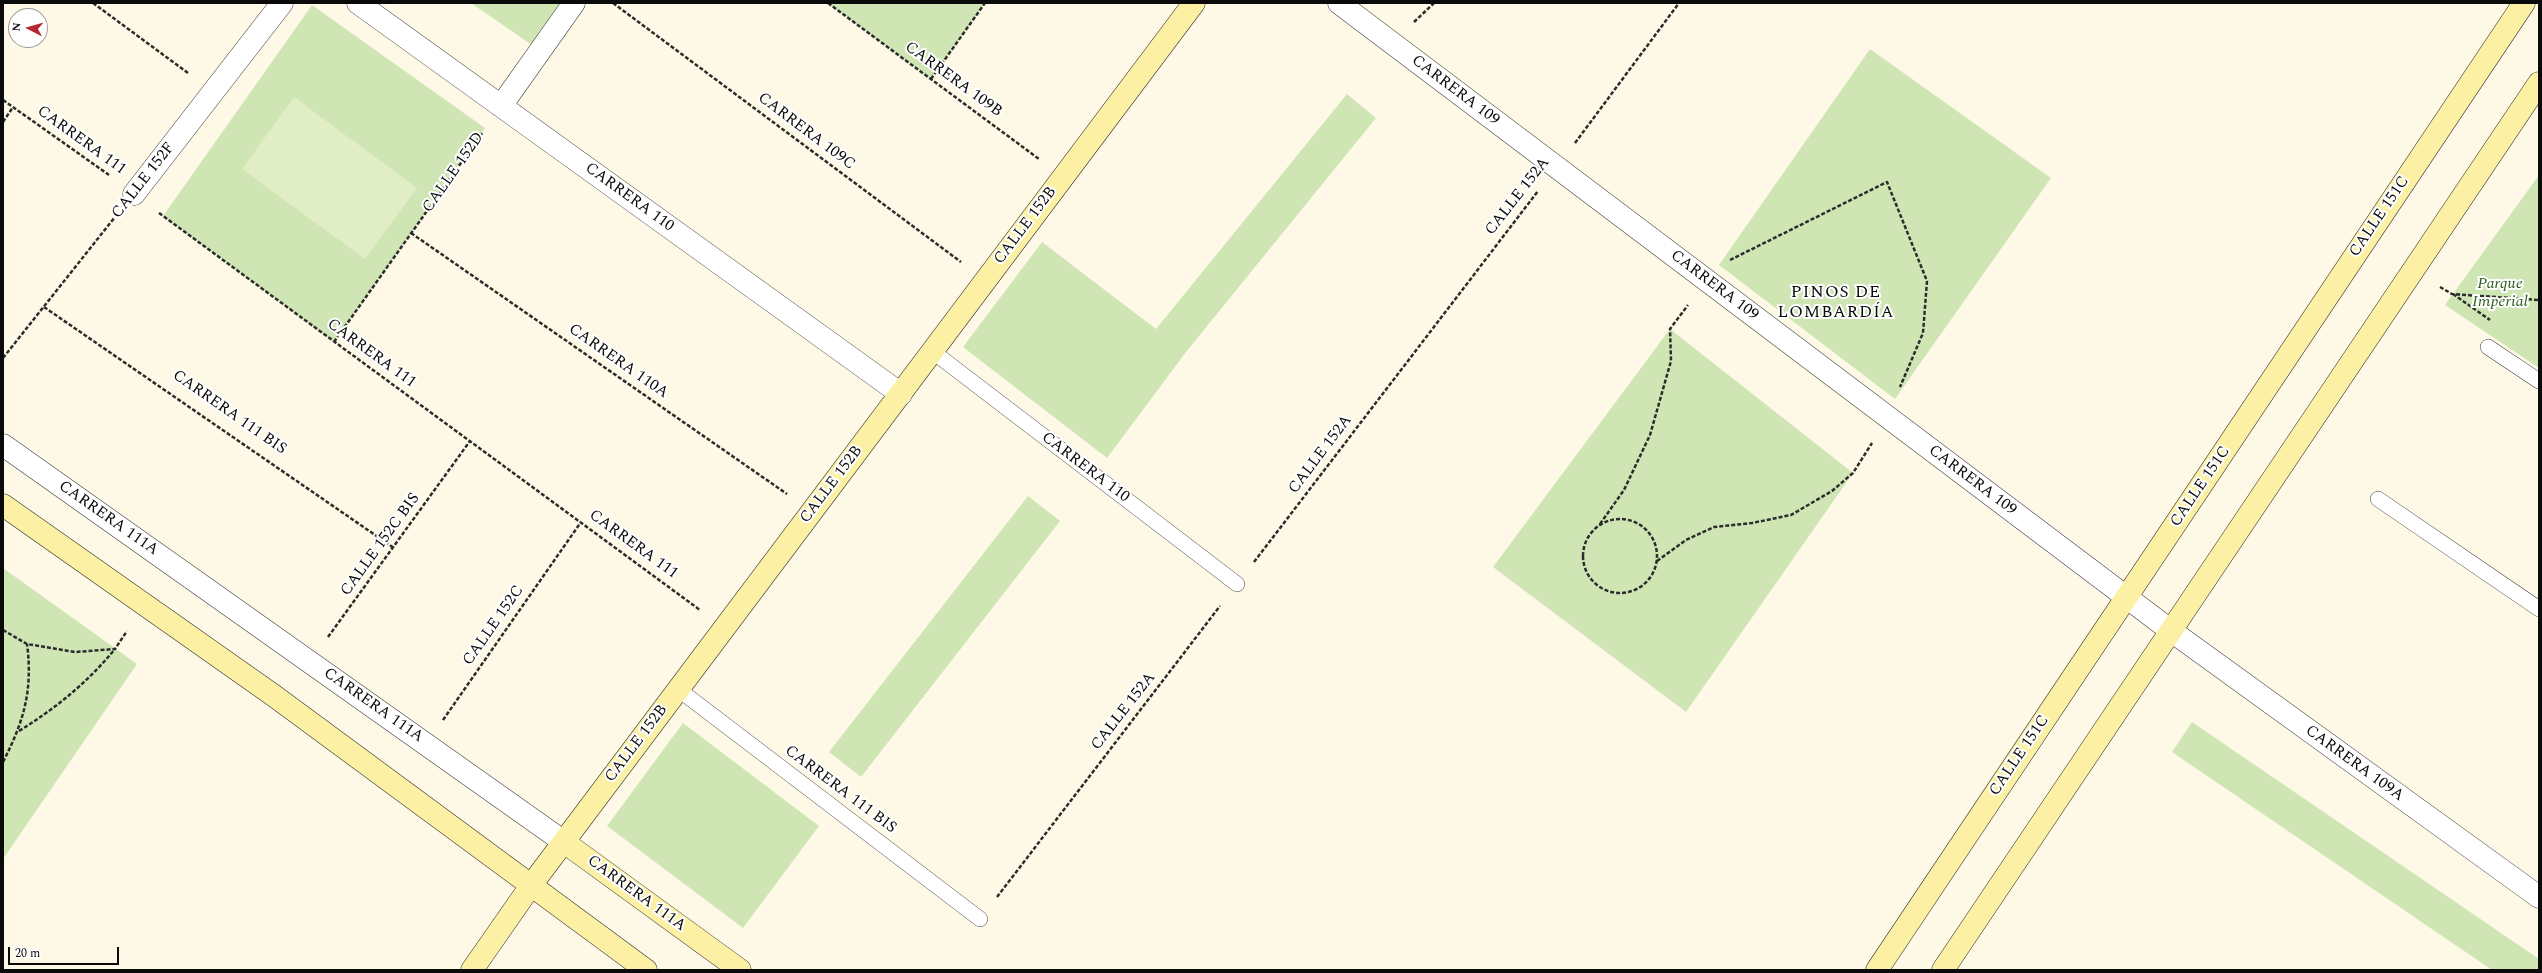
<!DOCTYPE html>
<meta charset="utf-8">
<style>
body{margin:0}
#map{position:relative;width:2542px;height:973px;overflow:hidden;background:#fef9e7;font-family:Spectral,serif}
canvas{display:block}
.frame{position:absolute;inset:0;border:4px solid #0a0a0a;pointer-events:none}
.north{position:absolute;left:8px;top:8px;width:40px;height:40px;box-sizing:border-box;background:#fff;border:1px solid #9d9d9d;border-radius:50%;rotate:276deg;font-size:11px;font-weight:700;line-height:16px;text-align:center;color:#0a0a0a}
.north::after{content:'';display:block;margin:auto;width:14px;height:18px;background:#b32933;clip-path:polygon(50% 0,100% 100%,50% 72%,0 100%)}
.scale{position:absolute;left:8px;top:947px;width:111px;height:18px;box-sizing:border-box;border:2px solid #0a0a0a;border-top:0;padding-left:5px;font-size:12px;line-height:14px;white-space:nowrap;color:#0a0a0a;-webkit-text-stroke:3px #fff;paint-order:stroke}
</style>
<div id="map">
<canvas width="2542" height="973"></canvas>
<div class="frame"></div>
<div class="north">N</div>
<div class="scale">20 m</div>
</div>
<script>
const ctx = document.querySelector('canvas').getContext('2d');
ctx.lineJoin = 'round';
function fillPath(path, color) { ctx.fillStyle = color; ctx.fill(path, 'evenodd'); }
function stroke(path, color, width, dash) { ctx.strokeStyle = color; ctx.lineWidth = width; ctx.lineCap = dash ? 'butt' : 'round'; ctx.setLineDash(dash || []); ctx.stroke(path); }
function label(font, color, halo, rows, align = 'center') {
  ctx.font = font + ' Spectral,serif'; ctx.lineWidth = 4; ctx.setLineDash([]); ctx.textBaseline = 'middle'; ctx.strokeStyle = halo; ctx.fillStyle = color; for (const [text, x, y, turn = 0] of rows) {
    ctx.save(); ctx.translate(x, y); ctx.rotate((+turn || 0) * Math.PI / 180); ctx.textAlign = isNaN(turn) ? turn : align; if (halo) ctx.strokeText(text, 0, 0); ctx.fillText(text, 0, 0); ctx.restore();
  }
}
fillPath(new Path2D(`
 M471,3H574L539,50Z
 M828,3H985L931,79Z
 M312,5L485,128L334,342L163,216Z
 M1870,49L2051,178L1895,399L1719,265Z
 M1347,94L1376,118L1186,352L1107,458L963,347L1042,242L1156,329Z
 M2539,175V368L2445,305Z
 M1670,329L1853,473L1686,712L1493,567Z
 M1028,496L1060,521L861,777L829,752Z
 M3,568L137,664L3,859Z
 M2192,722L2539,959V970H2492L2172,752Z
 M683,723L819,826L743,928L607,826Z`), '#cfe6b4');
fillPath(new Path2D(`
 M294,97L417,188L365,259L242,169Z`), '#e1edc5');
const lane = new Path2D(`
 M2488,347L2539,381
 M932,351L1237,584
 M2378,499L2539,609
 M678,689L980,919`);
const street = new Path2D(`
 M358,3L901,394
 M1339,3L2170,630L2539,897
 M501,106L574,3
 M134,194L282,3
 M3,445L564,842`);
const secondary = new Path2D(`
 M3,505L273,695L646,970
 M564,842L740,970
 M472,970L532,884L1194,3
 M1877,970L2524,3
 M1943,970L2539,83`);
stroke(lane, '#3d3d3d', 16);
stroke(street, '#3d3d3d', 23);
stroke(secondary, '#2c2c2c', 23);
stroke(new Path2D(`
 M93,3L188,73
 M613,3L961,262
 M828,3L1039,159
 M1414,22L1434,3
 M931,79L985,3
 M3,100L109,175
 M3,122L13,107
 M1575,143L1679,3
 M159,213L700,610
 M411,233L787,494
 M1730,260L1887,182L1927,281L1923,333L1900,387
 M2440,287L2452,294L2539,300
 M2453,294L2490,320
 M44,307L394,548
 M334,342L483,132
 M3,358L115,217
 M1583 556a37 37 0 1 1 74 0a37 37 0 1 1-74 0Z
 M1600,524L1624,490L1650,435L1671,361L1670,329L1688,305
 M1657,561L1686,540L1714,527L1752,523L1791,515L1832,491L1853,473L1872,443
 M1254,562L1538,191
 M3,630L27,644L75,652L115,649L127,631
 M328,637L470,441
 M443,720L581,522
 M19,731C56,708 87,683 115,649
 M3,762C24,721 33,690 27,644
 M997,897L1220,606`), '#2c2c2c', 2.5, [4, 2]);
stroke(lane, '#fff', 15);
stroke(street, '#fff', 22);
stroke(secondary, '#fcf0a5', 22);
label('16px', '#0a0a0a', '#fff', [
 ["CARRERA 109B",953,80,36],
 ["CARRERA 109",1455,91,37],
 ["CARRERA 109C",806,132,37],
 ["CARRERA 111",81,141,36],
 ["CALLE 152D",454,173,-55],
 ["CALLE 152F",144,181,-52],
 ["CALLE 152A",1518,197,-52],
 ["CARRERA 110",629,198,36],
 ["CALLE 151C",2380,217,-56],
 ["CALLE 152B",1026,226,-53],
 ["CARRERA 109",1714,286,37],
 ["CARRERA 111",371,354,36],
 ["CARRERA 110A",618,362,35],
 ["CARRERA 111 BIS",229,413,35],
 ["CALLE 152A",1321,455,-53],
 ["CARRERA 110",1085,468,37],
 ["CARRERA 109",1972,481,37],
 ["CALLE 152B",832,485,-53],
 ["CALLE 151C",2201,487,-56],
 ["CARRERA 111A",108,519,35],
 ["CALLE 152C BIS",381,545,-54],
 ["CARRERA 111",633,545,36],
 ["CALLE 152C",494,626,-55],
 ["CARRERA 111A",373,706,35],
 ["CALLE 152A",1124,712,-52],
 ["CALLE 152B",637,744,-53],
 ["CALLE 151C",2020,756,-56],
 ["CARRERA 109A",2354,764,36],
 ["CARRERA 111 BIS",840,790,37],
 ["CARRERA 111A",636,894,36]
]);
label('italic 16px', '#2d5d1e', '#fff', [
 ["Parque",2500,285],
 ["Imperial",2500,303]
]);
ctx.letterSpacing = '1px';
label('17px', '#0a0a0a', '#fff', [
 ["PINOS DE",1836,294],
 ["LOMBARDÍA",1836,314]
]);
ctx.letterSpacing = '0px';
</script>
